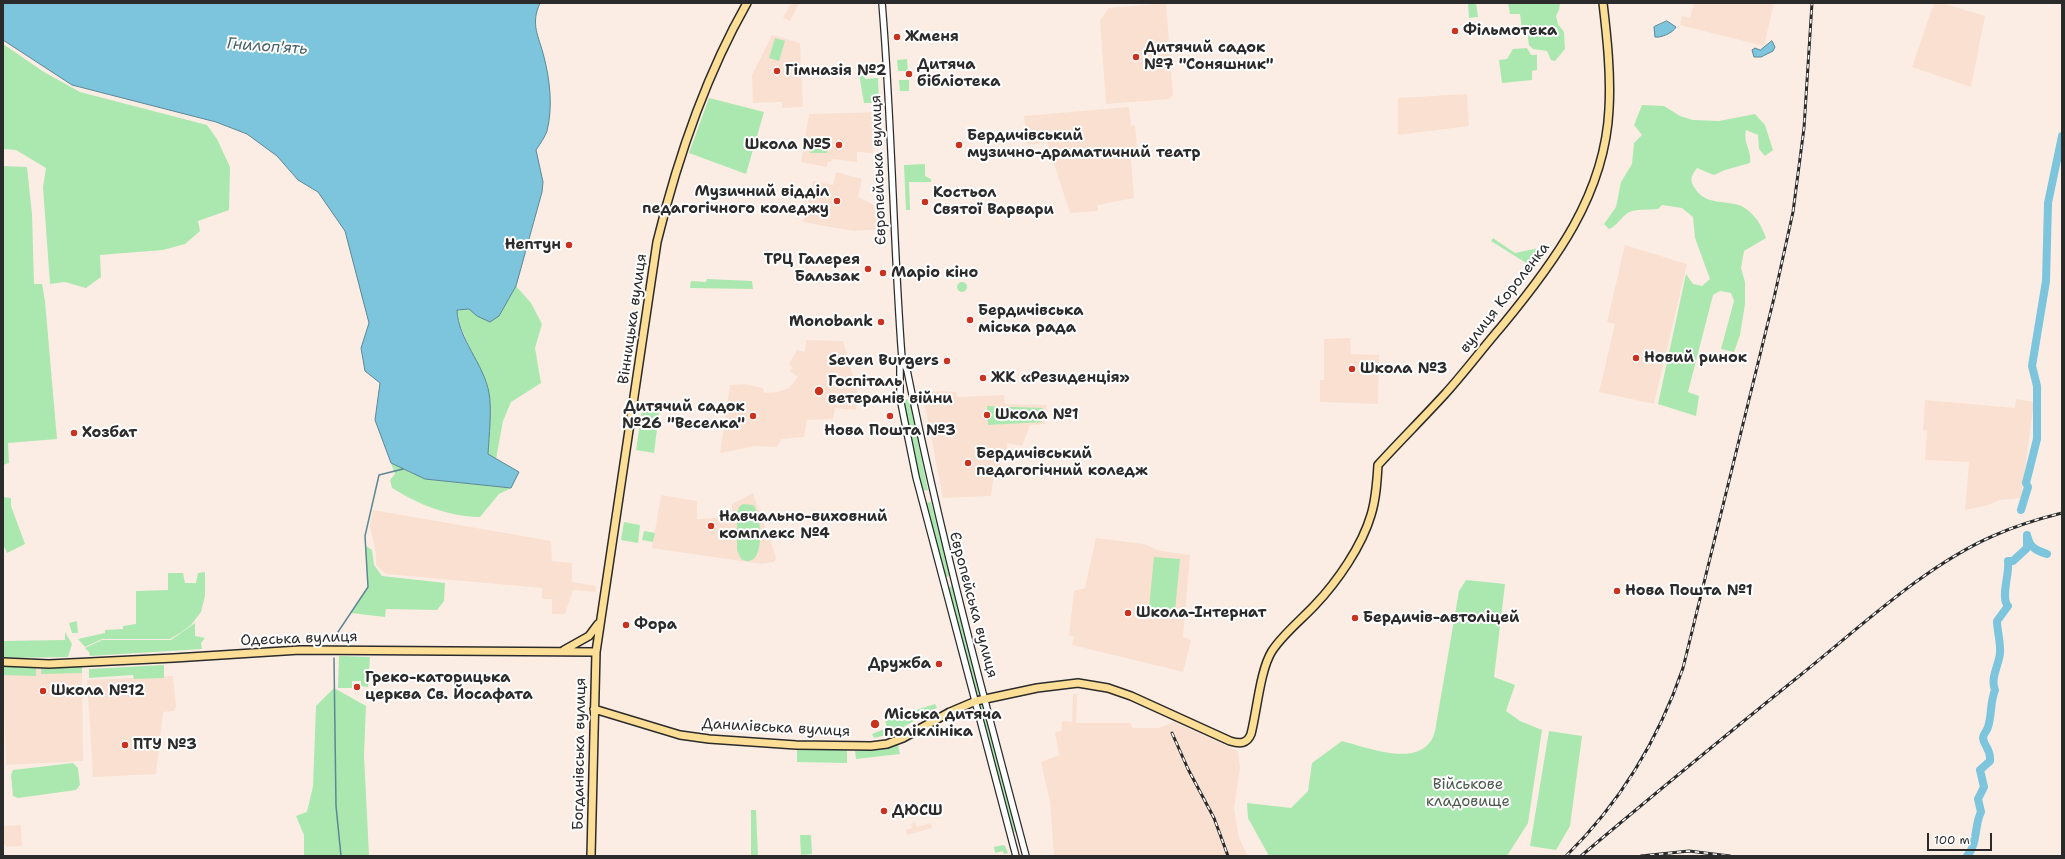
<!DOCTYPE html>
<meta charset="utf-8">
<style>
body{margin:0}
#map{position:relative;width:2065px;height:859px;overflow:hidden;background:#fcede4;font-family:"Shantell Sans",sans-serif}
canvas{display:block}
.frame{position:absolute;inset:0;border:4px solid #2b2b2b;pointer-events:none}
.scale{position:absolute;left:1927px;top:833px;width:65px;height:18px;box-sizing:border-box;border:2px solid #2b2b2b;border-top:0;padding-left:5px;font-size:12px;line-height:14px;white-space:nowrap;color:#2b2b2b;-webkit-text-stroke:3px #fff;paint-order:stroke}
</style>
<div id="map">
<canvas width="2065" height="859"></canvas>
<div class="frame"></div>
<div class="scale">100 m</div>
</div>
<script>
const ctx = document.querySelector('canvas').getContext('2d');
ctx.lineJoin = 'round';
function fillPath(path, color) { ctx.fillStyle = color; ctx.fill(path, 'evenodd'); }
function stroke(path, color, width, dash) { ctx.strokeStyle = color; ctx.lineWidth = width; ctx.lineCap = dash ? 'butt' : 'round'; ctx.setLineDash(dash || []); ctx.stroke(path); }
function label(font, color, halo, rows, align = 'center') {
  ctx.font = font + ' "Shantell Sans",sans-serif'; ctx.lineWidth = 4; ctx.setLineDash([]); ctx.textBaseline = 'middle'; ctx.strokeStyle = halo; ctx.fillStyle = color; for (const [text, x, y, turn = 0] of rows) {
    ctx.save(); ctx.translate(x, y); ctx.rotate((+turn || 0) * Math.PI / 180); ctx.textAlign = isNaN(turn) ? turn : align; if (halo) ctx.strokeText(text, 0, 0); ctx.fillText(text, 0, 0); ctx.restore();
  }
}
fillPath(new Path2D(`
 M791,3H799L790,21L783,18Z
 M1166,3L1173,95L1170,99L1106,104L1100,20L1109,8Z
 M1694,3H1774L1764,46L1680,25L1682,16L1690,18Z
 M1934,3H1942L1985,16L1971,87L1912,67Z
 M772,35L800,43L803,107L782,108V102L753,103L752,75Z
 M1467,94L1469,126L1398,135V98Z
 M1129,107L1131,126L1135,125L1138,157L1131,159L1134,198L1098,205V211L1070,213L1047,142L1027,145L1024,116Z
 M882,112V137H873V153L857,152V162L833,159L831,162H828L827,167L801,162L809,114Z
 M836,172L862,179L858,197L874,205L882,206L883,229L853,231L803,222L813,181L833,185Z
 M1625,245L1687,264L1654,404L1599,392L1615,324L1607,322Z
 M1350,338L1351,354L1379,355L1378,404L1320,402V380H1324V339Z
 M806,340L843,341L857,390L856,410L835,408L833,419L807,420L804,437L781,439L777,447L755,446L720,453L730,385L745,384L763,388L764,393L778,392L789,388L798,377L790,371L793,368L789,364L797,350L805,352Z
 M942,391L956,392L957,397L1004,395L1005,404L1047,405L1045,424L1030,425L1022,446L1007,443V453L999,455L1001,472L994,475L991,496L943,498L924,401L933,400L932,392Z
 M2016,399L2034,402L2021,498L2000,500L1988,505L1965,510L1969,462L1925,460L1927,431L1923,430L1925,400L2015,408Z
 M753,493L772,546L776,558L774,562L761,564L652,548L661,495L697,501V519L732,517V504Z
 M373,510L551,541L552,561L572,563V582L596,586V592L573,590L565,614H552V599H542V588L386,574L376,565V554L370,525Z
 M1096,538L1144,544L1161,551L1190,555L1183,637L1191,640L1183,672L1072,645L1074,636H1069L1074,591L1085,588Z
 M3,665L82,666L83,761L6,765Z
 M173,676L176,706L174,711L163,712L156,774L93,777L87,680Z
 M1073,694H1077L1076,723H1130L1133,728H1158L1174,722L1238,751L1240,768L1234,809L1239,838L1248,856H1054L1050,802L1041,762L1059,755L1055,732L1061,731L1062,721L1072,722Z
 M915,822L917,827L931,823L932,828L907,835L906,830L912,828L911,824Z
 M21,825L22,846L6,847V845H3V826Z`), '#fae0d1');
fillPath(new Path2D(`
 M1468,3H1476L1478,17L1469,18Z
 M1508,3H1560L1559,10L1556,16L1558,24L1564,32L1565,49L1555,61L1551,60L1547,51L1533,49L1529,45L1527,30L1522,29L1520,14H1510Z
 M775,38L785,41L779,61L769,58Z
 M3,44L44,72L80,92L207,125L217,139L230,167L229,210L198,221L200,231L185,244L163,250L100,255L101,277L86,288L65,282L50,284L43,187L46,168L16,150L3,149Z
 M1527,48L1531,55H1537V70L1532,71V80L1502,83L1499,60L1507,59L1513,49Z
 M907,59L908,71H898L897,60Z
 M859,74H864L865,79L878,78L879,103H864Z
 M899,80H909V91H900Z
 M709,98L764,112L746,174L689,153Z
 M1642,105L1664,106L1680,116L1693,120L1719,121L1755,114L1765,125L1773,150L1765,156L1759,149L1758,135L1746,130C1743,144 1752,150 1750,163L1725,170L1714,175L1697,168C1692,175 1689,179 1694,187C1706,208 1729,198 1745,208C1756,216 1762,226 1766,238L1744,251L1741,268L1745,282V304L1740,335L1734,352L1721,349L1734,301L1731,293L1720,291L1713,295L1688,392L1699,396L1696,416L1658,404L1686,274L1693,284L1702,286L1710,279L1695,238L1693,217L1682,208L1662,205L1658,209C1650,210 1639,209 1632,211C1622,214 1619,225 1609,229L1604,224L1616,207L1621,182L1632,164L1634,143L1642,135L1634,125Z
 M811,142L828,143L827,153H810Z
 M925,164V176L931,179V182H909L910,210H906L904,165Z
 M3,166L27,167L32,214L34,284H42L45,301L57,439L8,443L9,463L3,465Z
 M1493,238L1515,253L1552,245L1542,260L1531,266L1491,241Z
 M707,279L752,281L753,289L690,288L691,281L706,282Z
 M957 287a5 5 0 1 1 10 0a5 5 0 1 1-10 0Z
 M516,286L531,303L542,324L535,348L541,383L511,402L503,421L496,459L488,454L489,393L460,325L457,310L469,309L499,316Z
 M909,399L928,490L921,491L903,400Z
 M987,406L1043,408L1042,422L988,425Z
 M642,411L659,413L654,453L636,450Z
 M391,463L425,479L511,488L499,494L480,517C446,516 420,505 392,488L390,480L395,474Z
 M3,497L11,498V506L25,544L7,553L3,544Z
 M931,502L950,576L943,578L924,503Z
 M743,504L753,505C762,512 767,573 741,559L737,550V513L739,507Z
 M624,522L640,525L638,543L621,540Z
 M644,531L655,533L653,542L642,540Z
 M365,545L372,550L374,565L382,576L445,583L444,601L437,610L386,609L385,617L351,613L368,587Z
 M1154,557L1180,559L1175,611L1149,608Z
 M205,572V596L201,612L191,625L180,633L170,639H102L85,647L78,639L105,633V630L123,629V626L136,624V591L168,590V573H183L185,583H196L198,573Z
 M1466,580L1505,584L1494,677L1515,685L1506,711L1520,721L1542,730L1528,823L1507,856H1269L1248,818L1247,803L1291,808L1308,791L1312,763L1342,741C1365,747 1413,766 1430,742C1433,739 1434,734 1435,731L1459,591Z
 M952,586L982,694L976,696L946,588Z
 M77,621L78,633H72L69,623Z
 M195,623V636L205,638L201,643L202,649L90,656L89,652L85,648L102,640H171Z
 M65,632L72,644L68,657L3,658V641L65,640Z
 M339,656L370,657L368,687L361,686V681H352V688H338Z
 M3,665H36V676L3,675Z
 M164,665V678L134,679L133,675L89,678V669Z
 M41,666H82V673L41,674Z
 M334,688L366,706L364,755L369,856H304V835L296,816L307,812L313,786L316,706Z
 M935,704L937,708L891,734L874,738L872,734L887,728L885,720Z
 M984,704L1017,831L1012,832L979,706Z
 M1549,731L1582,736L1570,826L1556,850L1530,846Z
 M898,744L900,754L856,759L855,751L881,749Z
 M797,749L847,750V763L797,762Z
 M73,763L78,768L80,785L76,790L18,798L13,796L11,775L13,770Z
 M751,810H756L758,856H751Z
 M800,835H811L812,854L801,855Z
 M1003,845L1005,846L1008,853L1004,854L1003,851L995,853L994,847Z`), '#aae8af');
const water = new Path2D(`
 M3,3H540C530,25 539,36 544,57C550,80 553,107 547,131C545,137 540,144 536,150L543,182L542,192L516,286L499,316L490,322L477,316L469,309L457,310C458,339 484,364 489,393C492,409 489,437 488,454L519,472L511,488L425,479L391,463L375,420L380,383L365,371L361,348L369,323L345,231L318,192L298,180L277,156L247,134L216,122L72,85L3,40Z
 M1667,21L1676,27C1673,33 1661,38 1655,37L1654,27Z
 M1772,41L1775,47L1773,51L1761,57H1754L1752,50L1755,48L1760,50Z`);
fillPath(water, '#7cc5dc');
stroke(water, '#5c8795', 1);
stroke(new Path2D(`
 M335,643L336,635L368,587L365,536L379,475L403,469
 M334,658L336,806L341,856`), '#5c8795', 1.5);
stroke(new Path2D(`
 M2021,510L2028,487L2026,483L2037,439V386L2032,366L2046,281L2048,203L2062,136
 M2028,538C2030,548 2038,551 2047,554
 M1967,856C1978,844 1974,826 1981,812L1978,799L1984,787L1980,770L1990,761C1991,748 1984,747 1983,738C1983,734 1987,731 1988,727C1992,715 1990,702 1995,690C1990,678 1999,665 2000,653C2001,644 1997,630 1997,621L2008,606C2000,598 2010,573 2008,561H2013L2027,548V535`), '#7cc5dc', 8);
const minor = new Path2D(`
 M882,3C892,122 893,240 902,359L900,365V398L916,477L1016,856
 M902,359L907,370C940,534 983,695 1026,856`);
const major = new Path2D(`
 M564,650L589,636L598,624
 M3,662L49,664L174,658L300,650L596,652
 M594,709L680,735L709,739L796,745L871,746L887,744L903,738L950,712L976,701L1037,688L1078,683L1108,688L1131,696L1230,741C1240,744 1247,744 1251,734C1257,711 1260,670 1272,651C1283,634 1301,620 1315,605C1337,582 1362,546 1371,515C1376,499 1377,482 1378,465C1400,441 1423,418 1445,394C1464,373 1482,349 1501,327C1554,263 1605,195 1609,109C1611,74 1607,37 1603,3
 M591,856L596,652L657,242C677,160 705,77 747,3`);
stroke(minor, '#2b2b2b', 8);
stroke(major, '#2b2b2b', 10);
stroke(minor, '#fff', 5.5);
stroke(major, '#fdde96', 7);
const rail = new Path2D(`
 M1172,733L1188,769L1214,818L1228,856
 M1566,856C1621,802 1658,741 1683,668L1774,298L1793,212L1804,128L1812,3
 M1581,856C1653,795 1725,736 1798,677C1857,630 1924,566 1993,536C2015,526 2038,519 2062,513
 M1641,856L1689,851L1730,856`);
stroke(rail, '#2b2b2b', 3);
stroke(rail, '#fff', 1.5, [4.5]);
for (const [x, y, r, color] of [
 [1455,31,4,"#c8321e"],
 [897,37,4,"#c8321e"],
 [1136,57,4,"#c8321e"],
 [777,71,4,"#c8321e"],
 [909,74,4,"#c8321e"],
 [839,145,4,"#c8321e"],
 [959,145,4,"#c8321e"],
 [837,201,4,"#c8321e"],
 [925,202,4,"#c8321e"],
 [569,245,4,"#c8321e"],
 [868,269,4,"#c8321e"],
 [883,273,4,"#c8321e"],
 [970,320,4,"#c8321e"],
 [881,322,4,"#c8321e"],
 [1636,358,4,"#c8321e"],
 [947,361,4,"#c8321e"],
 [1352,369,4,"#c8321e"],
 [983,378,4,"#c8321e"],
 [819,391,5,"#c8321e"],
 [987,415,4,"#c8321e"],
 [753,416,4,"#c8321e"],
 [890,416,4,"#c8321e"],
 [74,433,4,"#c8321e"],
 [968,463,4,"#c8321e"],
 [711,526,4,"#c8321e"],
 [1617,591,4,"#c8321e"],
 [1128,613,4,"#c8321e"],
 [1355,618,4,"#c8321e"],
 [626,625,4,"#c8321e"],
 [939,664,4,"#c8321e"],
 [357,687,4,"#c8321e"],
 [43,691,4,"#c8321e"],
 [875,724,5,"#c8321e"],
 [125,745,4,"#c8321e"],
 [884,811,4,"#c8321e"]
]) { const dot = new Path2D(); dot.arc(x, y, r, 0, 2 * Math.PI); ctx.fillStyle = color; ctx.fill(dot); stroke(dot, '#fff', 1.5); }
label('bold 15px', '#2b2b2b', '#fff', [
 ["Фільмотека",1463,31],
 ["Жменя",905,37],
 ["Дитячий садок",1144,48],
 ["№7 \"Соняшник\"",1144,65],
 ["Дитяча",917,65],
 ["бібліотека",917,82],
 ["Гімназія №2",785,71],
 ["Бердичівський",967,136],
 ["музично-драматичний театр",967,153],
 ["Школа №5",831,145,"right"],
 ["Музичний відділ",829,192,"right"],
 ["педагогічного коледжу",829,209,"right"],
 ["Костьол",933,193],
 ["Святої Варвари",933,210],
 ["Нептун",561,245,"right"],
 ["ТРЦ Галерея",860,260,"right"],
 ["Бальзак",860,277,"right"],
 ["Маріо кіно",891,273],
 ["Бердичівська",978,311],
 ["міська рада",978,328],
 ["Monobank",873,322,"right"],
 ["Новий ринок",1644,358],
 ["Seven Burgers",939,361,"right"],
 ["Школа №3",1360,369],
 ["ЖК «Резиденція»",991,378],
 ["Госпіталь",828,382],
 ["ветеранів війни",828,399],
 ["Дитячий садок",745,407,"right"],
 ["№26 \"Веселка\"",745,424,"right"],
 ["Школа №1",995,415],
 ["Нова Пошта №3",890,431,"center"],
 ["Хозбат",82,433],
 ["Бердичівський",976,454],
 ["педагогічний коледж",976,471],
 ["Навчально-виховний",719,517],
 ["комплекс №4",719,534],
 ["Нова Пошта №1",1625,591],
 ["Школа-Інтернат",1136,613],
 ["Бердичів-автоліцей",1363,618],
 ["Фора",634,625],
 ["Дружба",931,664,"right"],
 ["Греко-каторицька",365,678],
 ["церква Св. Йосафата",365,695],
 ["Школа №12",51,691],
 ["Міська дитяча",884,715],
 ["поліклініка",884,732],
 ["ПТУ №3",133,745],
 ["ДЮСШ",892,811]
], 'left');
label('15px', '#2b2b2b', '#fff', [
 ["Європейська вулиця",879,170,-92],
 ["вулиця Короленка",1505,298,-52],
 ["Вінницька вулиця",633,319,-82],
 ["Європейська вулиця",973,605,75],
 ["Одеська вулиця",299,639,-2],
 ["Данилівська вулиця",776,728,3],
 ["Богданівська вулиця",580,754,-89]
]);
label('15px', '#4b5a4c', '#fff', [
 ["Військове",1468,785],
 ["кладовище",1468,802]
]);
label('italic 16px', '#476169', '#fff', [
 ["Гнилоп'ять",267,47,4]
]);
</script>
